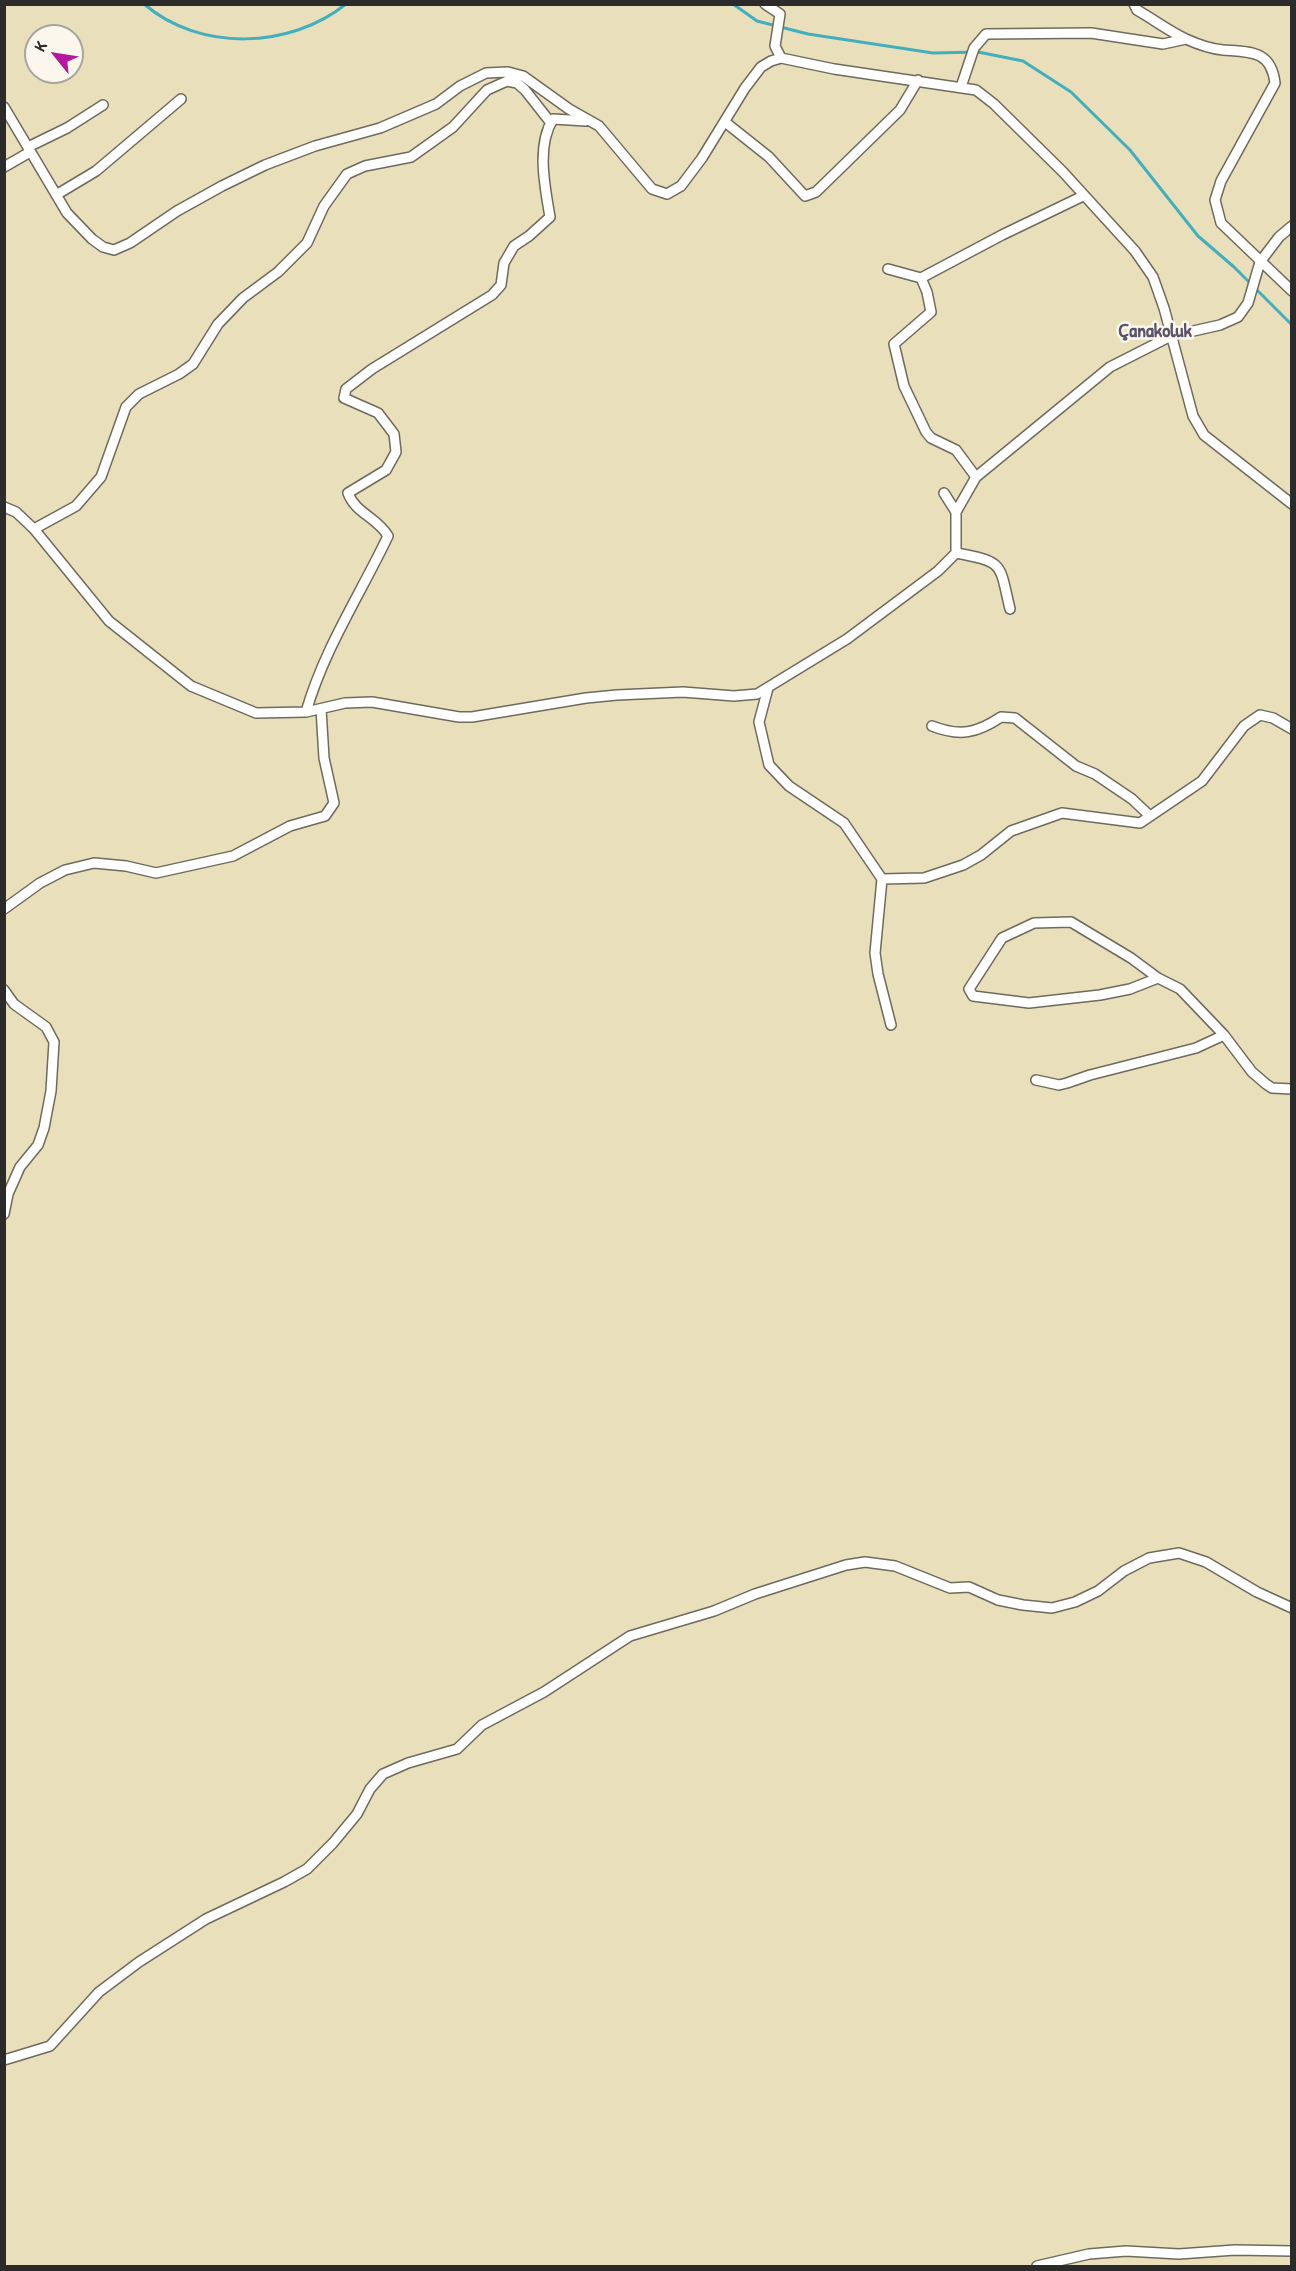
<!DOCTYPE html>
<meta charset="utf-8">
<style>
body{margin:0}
#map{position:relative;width:1296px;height:2271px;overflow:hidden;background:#e9dfbb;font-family:"Patrick Hand",sans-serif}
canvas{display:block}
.frame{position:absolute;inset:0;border:6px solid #2b2b2b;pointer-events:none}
.north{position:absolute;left:24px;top:24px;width:60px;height:60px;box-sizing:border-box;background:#fbf7ec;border:2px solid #a8a59f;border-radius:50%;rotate:300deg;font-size:16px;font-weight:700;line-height:24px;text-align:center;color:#2b2b2b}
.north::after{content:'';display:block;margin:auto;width:21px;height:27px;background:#b5179e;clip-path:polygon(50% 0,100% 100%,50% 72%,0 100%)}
</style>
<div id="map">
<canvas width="1296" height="2271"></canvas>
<div class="frame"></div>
<div class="north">K</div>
</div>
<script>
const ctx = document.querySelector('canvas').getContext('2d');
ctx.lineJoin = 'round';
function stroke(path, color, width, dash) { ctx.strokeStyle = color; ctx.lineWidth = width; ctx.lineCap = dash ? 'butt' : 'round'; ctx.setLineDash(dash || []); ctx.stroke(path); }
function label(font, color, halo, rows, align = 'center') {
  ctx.font = font + ' "Patrick Hand",sans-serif'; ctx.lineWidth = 5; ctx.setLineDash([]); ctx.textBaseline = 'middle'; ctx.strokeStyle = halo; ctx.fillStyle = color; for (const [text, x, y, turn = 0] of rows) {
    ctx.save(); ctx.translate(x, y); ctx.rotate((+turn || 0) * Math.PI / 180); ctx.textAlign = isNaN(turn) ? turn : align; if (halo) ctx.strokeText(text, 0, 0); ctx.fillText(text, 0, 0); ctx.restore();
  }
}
stroke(new Path2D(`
 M144,4C200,52 290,49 346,4
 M733,4L757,21L808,34L933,53L978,52L1023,61L1071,92L1130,150L1198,236L1234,267L1292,325`), '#42afbf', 3);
const street = new Path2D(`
 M765,4L780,14L775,46L781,58
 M1134,4L1137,10C1153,19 1170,32 1186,39C1197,44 1212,49 1223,50C1250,52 1271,50 1275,83L1221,181L1215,200L1221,223L1292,291
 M961,87L974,48L986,34L1091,33L1163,44L1186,39
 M4,107L67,213L92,239L103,247L114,250L130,243L177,211L222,186L265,165L315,146L380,128L436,104L460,86L486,73L508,72L523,76L569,109L599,126L652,189L667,194L681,186L702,158L745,88L761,67L771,61L781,58L834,69L976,90L994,104L1063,172L1135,251L1153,277L1164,308L1193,416L1204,435L1292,504
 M725,122L769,157L805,196L816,192L900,110L918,80
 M28,147L67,128L103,105
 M4,167L30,152
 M56,195L96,171L181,99
 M888,269L921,278
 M976,477L956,450L931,438L926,432L904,386L894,344L931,312L927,292L921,278L1002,235L1083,196
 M944,493L956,512
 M4,507L16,512L34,529L109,621L191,686L256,713L306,712L345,703L372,702L459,717H472L586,698L617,695L683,692L734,696L757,694L847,639L938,571L956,553V512L976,477L1110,367L1171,336L1220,325L1238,317L1248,303L1260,262L1279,237L1292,226
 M34,529L76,506L101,477L126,407L139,394L179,374L193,364L218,324L243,298L278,272L307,243L324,206L347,174L365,166L411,157L453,127L487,90L507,81L517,83L525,90L551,123
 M956,553C1005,562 999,563 1010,609
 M768,688L759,722L769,765L789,786L844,823L882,879L875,953L878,974L891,1025
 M306,712C324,649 360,595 388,536C378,518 355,513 348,493L386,470L396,452L394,434L378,413L344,398L346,389L372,369L492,295L501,285L504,263L514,246L529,236L550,217C545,187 536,146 553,119L586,121
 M932,726C960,737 977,733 1001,717L1015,718L1076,766L1095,774L1132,799L1150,816
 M882,879L924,878L963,865L981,855L1011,831L1062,813L1140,823L1202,781L1244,726L1260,715L1273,718L1292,729
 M4,909L40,883L65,870L94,863L126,866L156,873L233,856L290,826L325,816L334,803L324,758L321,709
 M1158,978L1130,989L1100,995L1029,1003L973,996L969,989L1002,938L1034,923L1071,922L1131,958L1158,978L1180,989L1224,1035L1252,1072L1266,1084L1272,1088L1292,1089
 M4,990L14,1004L46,1027L54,1042L51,1091L44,1128L38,1145L20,1167L8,1194L4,1214
 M1036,1080L1059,1085L1067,1083L1090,1075L1196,1048L1224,1035
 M4,2060L50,2046L99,1992L139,1962L206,1919L284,1882L307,1869L333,1843L357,1814L370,1789L383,1774L408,1763L457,1749L482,1725L544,1692L630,1636L714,1611L755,1594L846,1565L865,1562L895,1566L950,1588L969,1587L998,1600L1023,1605L1052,1608L1075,1602L1098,1591L1124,1571L1149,1558L1179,1553L1206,1562L1257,1592L1292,1608
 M1037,2266L1089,2254L1126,2251L1179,2254L1235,2250L1292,2251`);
stroke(street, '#6e6a5d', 12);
stroke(street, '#fff', 9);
label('bold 20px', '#59546b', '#fbf7ec', [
 ["Çanakoluk",1155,332]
]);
</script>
